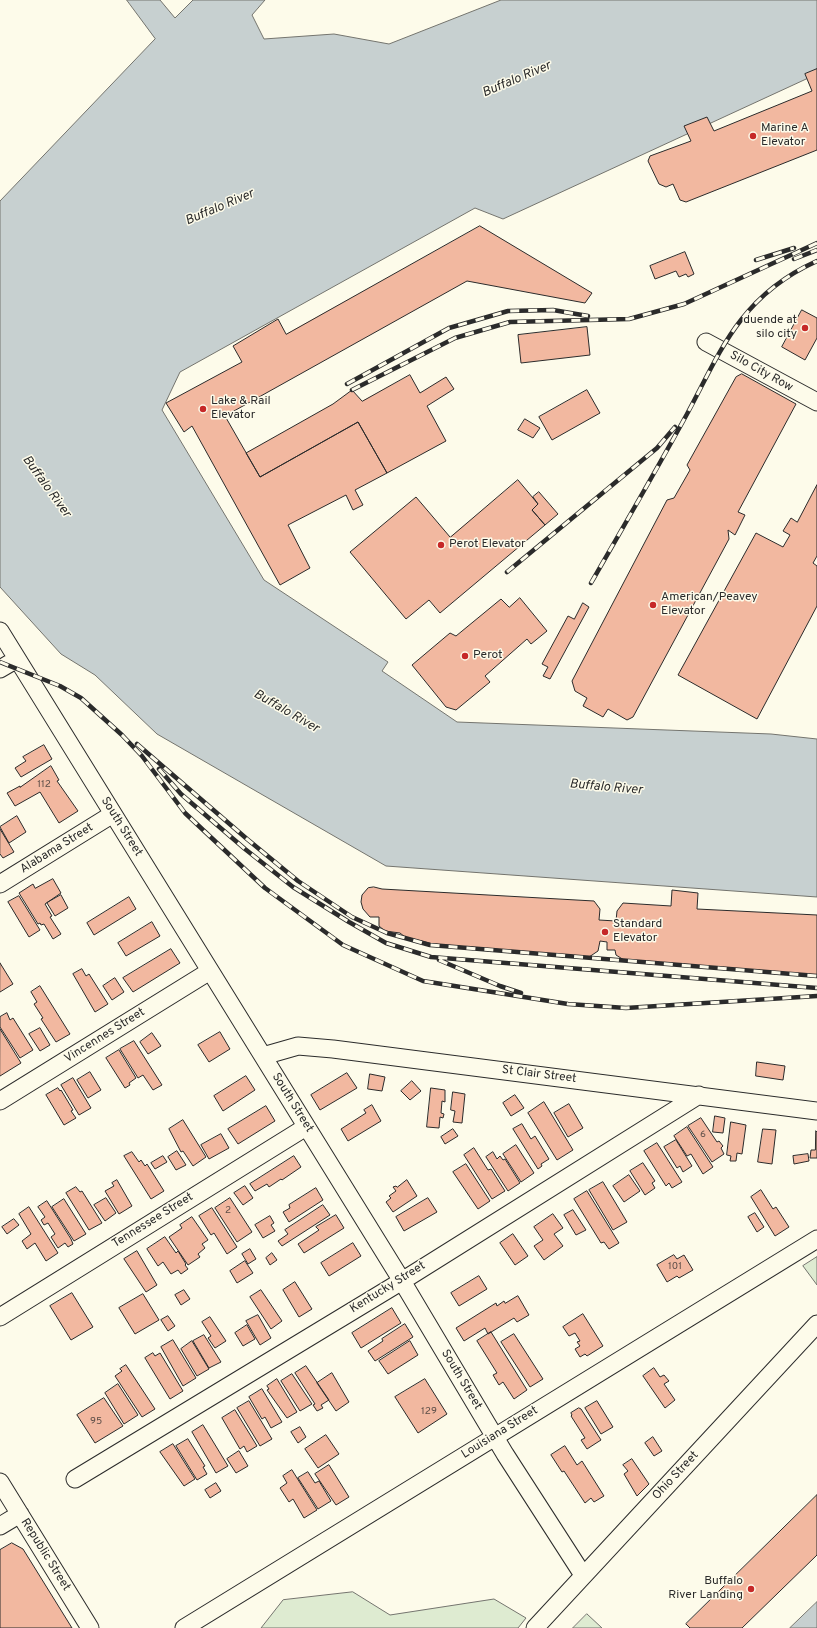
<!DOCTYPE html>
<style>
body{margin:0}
canvas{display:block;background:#fdfbea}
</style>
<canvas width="817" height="1628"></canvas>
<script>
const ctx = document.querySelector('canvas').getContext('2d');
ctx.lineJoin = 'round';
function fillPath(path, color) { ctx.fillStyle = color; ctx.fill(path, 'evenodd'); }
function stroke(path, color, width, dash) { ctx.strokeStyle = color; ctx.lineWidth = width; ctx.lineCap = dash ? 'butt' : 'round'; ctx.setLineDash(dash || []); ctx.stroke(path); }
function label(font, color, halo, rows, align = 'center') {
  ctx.font = font + ' Overpass,sans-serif'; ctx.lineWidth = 3; ctx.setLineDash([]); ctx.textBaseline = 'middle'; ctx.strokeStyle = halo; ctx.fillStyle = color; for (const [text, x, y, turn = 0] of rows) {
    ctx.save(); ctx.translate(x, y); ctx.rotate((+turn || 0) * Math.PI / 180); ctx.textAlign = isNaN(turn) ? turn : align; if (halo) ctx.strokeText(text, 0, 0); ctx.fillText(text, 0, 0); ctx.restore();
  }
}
const green = new Path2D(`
 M817,1257V1285L803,1266Z
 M353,1592L390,1615L494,1599L526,1618L518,1628H261L283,1600Z
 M587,1614L602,1628H573Z`);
fillPath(green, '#deebd1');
stroke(green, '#74746e', 1);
const water = new Path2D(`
 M127,0H160L175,18L193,0H265L252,15L264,39L334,34L389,44L501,0H817V74L503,219L475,208L180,372L162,410L264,580L388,662L382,671L457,722L771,734L817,739V897L386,866L157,734L95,675L61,654L0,587V201L155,39Z
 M817,1602V1628H790Z`);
fillPath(water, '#c7d0d0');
stroke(water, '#74746e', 1);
const building = new Path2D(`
 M817,69V150L686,202L680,200L673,184L666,187L659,184L648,161L650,156L691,141L684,126L707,117L714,131L812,91L805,74Z
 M480,226L592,293L585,303L467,281L225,416L260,477L358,422L387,473L355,490L363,505L353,510L346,495L288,525L310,568L280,585L192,426L184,432L166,403L242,362L233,346L278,319L286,334Z
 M685,252L694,274L688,277L686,274L679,277L676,271L655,279L650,266Z
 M802,310L817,318V338L805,360L782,347Z
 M587,327L590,355L521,363L518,335Z
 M742,374L796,404L738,512L745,515L735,535L728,530L729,539L633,717L627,720L608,709L603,717L583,706L587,698L575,691L572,681L667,500L674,498L690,470L687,465L736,377Z
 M410,375L420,393L446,377L454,389L427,406L446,441L387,473L358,422L260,477L246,453L333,404L352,390L362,401Z
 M587,390L600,413L552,440L539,417Z
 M525,419L540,428L533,438L518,430Z
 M518,480L538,504L532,510L545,525L440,613L429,600L406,619L350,552L416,497L450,537Z
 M817,485V556L813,563L817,566V606L757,719L678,675L756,533L783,547L790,535L783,531L791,518L797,522Z
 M539,492L558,514L545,525L532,510L538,504L533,497Z
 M520,598L547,631L531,644L527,639L485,676L490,682L456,710L446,707L412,665L450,633L456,636L501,599L509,607Z
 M583,603L589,607L550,679L543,676L548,667L542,664L568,616L574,619Z
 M44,745L52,759L21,777L15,768L26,761L23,757Z
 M51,766L59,780L57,781L78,811L59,823L40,792L15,806L7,793L20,786V787Z
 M17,816L26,832L9,843L0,827Z
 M0,829L14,852L3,858L0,854Z
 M53,879L61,893L45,904L52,916L50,917L61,934L53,939L44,924L41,925L40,923L38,924L19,893L33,884L35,888Z
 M374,887L382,889L594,901L600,909L599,920L616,921L617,911L623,903L671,906L672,890L698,893L697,909L817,915V975L624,960L616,955L615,950H607V942L600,941L598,951L589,957L433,944L405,937L400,933L385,931L379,926V917H370L363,909L361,902L362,895L368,888Z
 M61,895L68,908L55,916L47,903Z
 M19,896L40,930L29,937L8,902Z
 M129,897L136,909L94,935L87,923Z
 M152,922L160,936L126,956L118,943Z
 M171,949L180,963L133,992L123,978Z
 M0,963L13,984L0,992Z
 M82,969L86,976L89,974L108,1004L95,1012L73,974Z
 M115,978L124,992L112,1000L103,986Z
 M40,986L70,1034L56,1042L41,1019L43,1018L34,1004L37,1002L31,992Z
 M7,1013L10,1020L13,1018L33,1050L20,1058L0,1027V1017Z
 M40,1028L50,1045L40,1051L29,1034Z
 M0,1029L21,1063L0,1076Z
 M220,1032L230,1049L209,1062L198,1045Z
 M152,1033L161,1046L148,1054L140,1042Z
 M134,1041L162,1085L153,1090L143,1075L138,1078L120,1049Z
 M119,1050L136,1078L129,1083L130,1085L125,1088L106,1058Z
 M757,1062L785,1066L783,1080L756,1076Z
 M90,1072L101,1090L88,1098L77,1080Z
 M347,1073L357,1088L320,1110L311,1095Z
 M370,1074L385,1077L382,1091L368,1089Z
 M246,1076L255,1090L223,1111L214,1096Z
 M73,1078L91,1108L79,1115L61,1085Z
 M412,1081L421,1091L410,1100L401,1091Z
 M58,1088L60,1091L61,1090L73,1110L71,1111L76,1118L64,1125L46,1095Z
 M431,1088L445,1090V1102L442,1101L441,1113L444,1114L443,1118L440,1117L439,1128L427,1127Z
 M453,1092L465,1094L462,1123L453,1122L455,1111L451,1110Z
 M515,1095L524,1108L511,1116L503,1103Z
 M544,1102L573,1150L557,1160L528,1113Z
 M569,1104L583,1128L568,1137L554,1113Z
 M372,1105L381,1121L348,1141L341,1129L366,1113L364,1110Z
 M266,1106L275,1121L238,1144L228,1129Z
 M715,1116L725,1118L723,1133L713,1132Z
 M701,1118L717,1142L719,1141L723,1146L721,1148L724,1154L712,1162L688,1126Z
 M183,1120L206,1157L193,1166L183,1151L181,1152L169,1129Z
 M731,1122L746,1125L742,1154L737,1153L736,1161H730L731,1156L727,1155Z
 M522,1124L531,1139L535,1136L549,1159L541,1164L542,1166L538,1169L513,1129Z
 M687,1127L713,1167L703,1174L691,1154L687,1156L674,1136Z
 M453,1129L458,1136L445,1144L441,1137Z
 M763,1129L776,1130L772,1164L758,1162Z
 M816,1131L817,1132V1158H810L811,1150H815Z
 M221,1134L229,1148L209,1159L201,1145Z
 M676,1140L692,1166L683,1172L680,1166L677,1168L664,1147Z
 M657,1143L682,1182L672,1188L669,1183L666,1186L644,1151Z
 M516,1145L534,1173L521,1182L503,1154Z
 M474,1148L488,1170L491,1169L505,1191L492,1199L464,1155Z
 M177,1151L186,1165L176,1170L168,1157Z
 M132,1152L139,1162L141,1160L145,1166L147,1164L164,1191L151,1199L124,1156Z
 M493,1152L497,1159L500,1156L503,1160L505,1159L520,1183L508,1191L486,1157Z
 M808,1154L809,1161L794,1164L793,1156Z
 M163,1156L167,1162L155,1169L151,1163Z
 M294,1156L301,1167L282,1180L281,1179L269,1187L267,1184L255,1191L250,1184Z
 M643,1163L655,1181L652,1183L655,1188L645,1195L630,1171Z
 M466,1164L490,1201L478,1209L453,1172Z
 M629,1175L640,1191L624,1202L613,1186Z
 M117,1180L132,1206L119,1214L105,1191L114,1186L112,1183Z
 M407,1180L417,1196L393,1212L386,1202L391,1198L389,1196L396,1191L393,1187L396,1186L397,1187Z
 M603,1182L627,1222L613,1230L589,1190Z
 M245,1186L253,1198L243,1205L234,1193Z
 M76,1187L80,1192L82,1191L102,1223L89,1230L66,1193Z
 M316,1188L323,1200L289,1222L283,1212L290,1208L289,1205Z
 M761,1190L773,1209L776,1207L789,1227L775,1236L751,1197Z
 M587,1191L619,1243L609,1249L604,1242L601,1243L574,1199Z
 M106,1198L116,1213L105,1221L94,1205Z
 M230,1198L252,1232L237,1242L215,1208Z
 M428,1198L437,1212L404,1231L396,1217Z
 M64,1199L86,1234L74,1241L52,1207Z
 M47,1201L71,1239L73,1244L68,1247L65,1243L58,1248L51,1237L55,1234L48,1223L44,1225L41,1220L45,1217L38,1207Z
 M323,1205L330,1215L282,1246L278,1241L288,1234L285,1230Z
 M29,1207L58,1253L46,1261L35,1243L27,1249L22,1241L31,1234L19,1214Z
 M212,1208L237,1247L227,1254L214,1233L211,1235L199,1216Z
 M573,1210L586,1230L576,1235L564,1215Z
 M755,1213L764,1227L757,1232L748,1217Z
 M553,1214L563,1228L554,1234L563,1246L544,1260L534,1246L543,1240L534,1227Z
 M336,1215L344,1228L304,1253L298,1244L319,1230L316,1227Z
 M270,1216L274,1223L271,1225L275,1231L263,1238L255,1225Z
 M192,1217L208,1240L202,1244L205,1248L198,1254L200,1257L188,1265L169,1237L182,1228L180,1225Z
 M14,1219L19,1225L7,1234L2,1227Z
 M513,1234L528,1256L515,1265L500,1243Z
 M165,1237L176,1253L178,1251L186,1264L185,1265L188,1269L181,1274L178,1270L171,1274L163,1262L158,1266L147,1249Z
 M353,1243L361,1256L329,1276L321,1263Z
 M250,1249L256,1259L248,1264L242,1254Z
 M137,1251L157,1285L146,1292L124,1259Z
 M272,1253L277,1260L270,1265L266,1258Z
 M674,1255L677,1259L684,1255L693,1270L679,1278L677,1276L667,1282L657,1265Z
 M245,1261L253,1273L237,1283L230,1271Z
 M479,1276L487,1289L459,1306L451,1293Z
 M295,1282L312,1309L299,1317L283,1290Z
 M184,1290L190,1299L181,1305L175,1295Z
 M261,1290L282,1321L271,1329L250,1297Z
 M72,1293L93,1327L71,1340L50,1306Z
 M143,1294L159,1320L135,1334L119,1308Z
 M518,1296L529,1315L517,1322L514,1318L488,1334L485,1328L464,1341L456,1328L496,1303L497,1306L504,1301L505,1303Z
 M392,1308L401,1323L361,1348L352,1333Z
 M583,1314L603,1346L587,1356L585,1354L580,1357L575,1349L580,1346L577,1342L580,1341L575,1333L569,1336L563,1327Z
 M258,1315L271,1338L260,1345L246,1321Z
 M168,1316L175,1326L168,1331L161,1320Z
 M210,1317L226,1341L215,1348L208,1338L211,1336L202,1322Z
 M405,1324L413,1337L375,1361L368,1351L383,1341L382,1339Z
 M247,1325L255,1339L243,1346L235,1333Z
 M491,1332L527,1390L514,1399L503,1382L499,1385L493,1375L497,1373L477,1341Z
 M514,1334L543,1379L530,1387L501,1342Z
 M204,1335L221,1362L209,1368L193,1341Z
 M173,1340L196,1378L183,1386L161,1347Z
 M192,1341L209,1369L197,1376L181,1349Z
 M410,1341L418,1355L388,1374L379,1361Z
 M153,1353L155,1356L160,1353L183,1391L170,1399L145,1358Z
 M126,1365L155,1409L142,1417L115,1376L122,1371L120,1369Z
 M306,1366L329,1400L321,1405L323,1408L317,1411L313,1405L315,1404L295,1373Z
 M654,1368L660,1377L664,1375L669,1381L664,1384L675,1400L665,1408L643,1376Z
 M332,1373L349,1402L336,1411L317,1383Z
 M292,1374L312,1404L300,1411L281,1381Z
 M277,1379L297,1412L287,1418L267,1390L269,1389L267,1386Z
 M425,1379L447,1414L418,1433L395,1397Z
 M118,1384L138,1415L124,1424L105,1393Z
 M262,1389L282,1422L271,1428L265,1417L262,1419L249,1397Z
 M104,1398L123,1426L95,1443L77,1415Z
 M249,1401L272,1439L260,1446L237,1408Z
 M597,1401L613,1427L601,1434L585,1408Z
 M579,1408L581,1409L601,1440L587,1449L581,1440L585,1438L571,1416L572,1415L571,1413Z
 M235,1410L257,1446L247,1452L244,1446L240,1449L222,1418Z
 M203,1425L228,1466L216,1473L192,1432Z
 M300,1427L306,1437L298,1443L291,1432Z
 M326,1435L339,1454L318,1468L305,1449Z
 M653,1437L662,1451L654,1456L645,1443Z
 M188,1439L205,1466L203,1467L207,1474L197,1480L176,1446Z
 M173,1444L195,1479L184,1486L160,1452Z
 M565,1446L577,1465L582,1461L604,1496L594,1502L591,1498L585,1503L564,1471L562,1472L551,1455Z
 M239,1451L248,1466L236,1473L227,1459Z
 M632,1459L649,1484L637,1496L624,1474L628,1471L623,1465Z
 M329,1465L349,1497L336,1505L315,1474Z
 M292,1470L317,1510L304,1518L293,1499L289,1502L280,1488L287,1483L283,1476Z
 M308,1472L315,1483L319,1481L331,1501L318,1509L298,1478Z
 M216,1483L221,1491L210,1498L205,1490Z
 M817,1495V1555L742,1628H690L686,1624Z
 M12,1543L23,1549L72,1628H0V1550Z`);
fillPath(building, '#f2b8a0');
stroke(building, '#2b2b2b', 1);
const minor = new Path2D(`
 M706,342L817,402
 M0,631L402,1281L505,1454L583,1575
 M0,669L17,659
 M0,884L113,814
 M263,1056L298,1046L333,1049L817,1111
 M0,1101L210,971
 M0,1317L306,1127
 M75,1479L402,1281L699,1095
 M0,1482L90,1628
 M0,1526L20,1514
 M184,1628L817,1239
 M535,1628L817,1324`);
stroke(minor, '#2b2b2b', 19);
stroke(minor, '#fdfbea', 17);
const rail = new Path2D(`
 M794,259L817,250
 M756,260L794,248
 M347,384L449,328L508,311L553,310L588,316
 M352,390L455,338L510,322L629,319L684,304L817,243
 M507,572L657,448L675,427
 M591,583C623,527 656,471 687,414C704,383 719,348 741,320C761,294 788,274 817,261
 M0,662L60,686L81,698L122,735L142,756L185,813L265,888L343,945L423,981L568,1004L626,1008L817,996
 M137,744L247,839L298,881L352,917L387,933L430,945L817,976
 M159,769L181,794L245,849L293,887L349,922L386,943L431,957L817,988
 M439,960L500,986L521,993`);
stroke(rail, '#2b2b2b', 4.5);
stroke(rail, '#fdfbea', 3, [9]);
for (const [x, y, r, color] of [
 [753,136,4,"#c62828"],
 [805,328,4,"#c62828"],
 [203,409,4,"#c62828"],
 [441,545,4,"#c62828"],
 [653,605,4,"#c62828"],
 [465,656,4,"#c62828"],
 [605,932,4,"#c62828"],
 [751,1589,4,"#c62828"]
]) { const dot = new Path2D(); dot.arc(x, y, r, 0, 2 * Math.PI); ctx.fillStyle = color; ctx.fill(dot); stroke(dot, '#fdfbea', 1.5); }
label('10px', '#5d4e48', null, [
 ["112",44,785],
 ["6",703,1135],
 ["2",228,1211],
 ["101",675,1267],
 ["129",429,1412],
 ["95",96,1422]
]);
label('12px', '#2b2b2b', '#fdfbea', [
 ["Marine A",761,129],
 ["Elevator",761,143],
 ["duende at",797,321,"right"],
 ["silo city",797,335,"right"],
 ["Lake & Rail",211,402],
 ["Elevator",211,416],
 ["Perot Elevator",449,545],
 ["American/Peavey",661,598],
 ["Elevator",661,612],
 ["Perot",473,656],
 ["Standard",613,925],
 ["Elevator",613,939],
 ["Buffalo",743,1582,"right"],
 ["River Landing",743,1596,"right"]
], 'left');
label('12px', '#2b2b2b', '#fdfbea', [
 ["Silo City Row",761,372,29],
 ["South Street",121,827,58],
 ["Alabama Street",57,849,-32],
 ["Vincennes Street",105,1036,-32],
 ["St Clair Street",539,1075,7],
 ["South Street",292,1103,58],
 ["Tennessee Street",153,1221,-32],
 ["Kentucky Street",388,1288,-32],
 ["South Street",461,1380,59],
 ["Louisiana Street",500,1433,-32],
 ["Ohio Street",676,1476,-47],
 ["Republic Street",45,1555,58]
]);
label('italic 13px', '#2b2b2b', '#fdfbea', [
 ["Buffalo River",517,80,-23],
 ["Buffalo River",220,208,-23],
 ["Buffalo River",46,487,54],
 ["Buffalo River",286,712,30],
 ["Buffalo River",606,788,5]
]);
</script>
